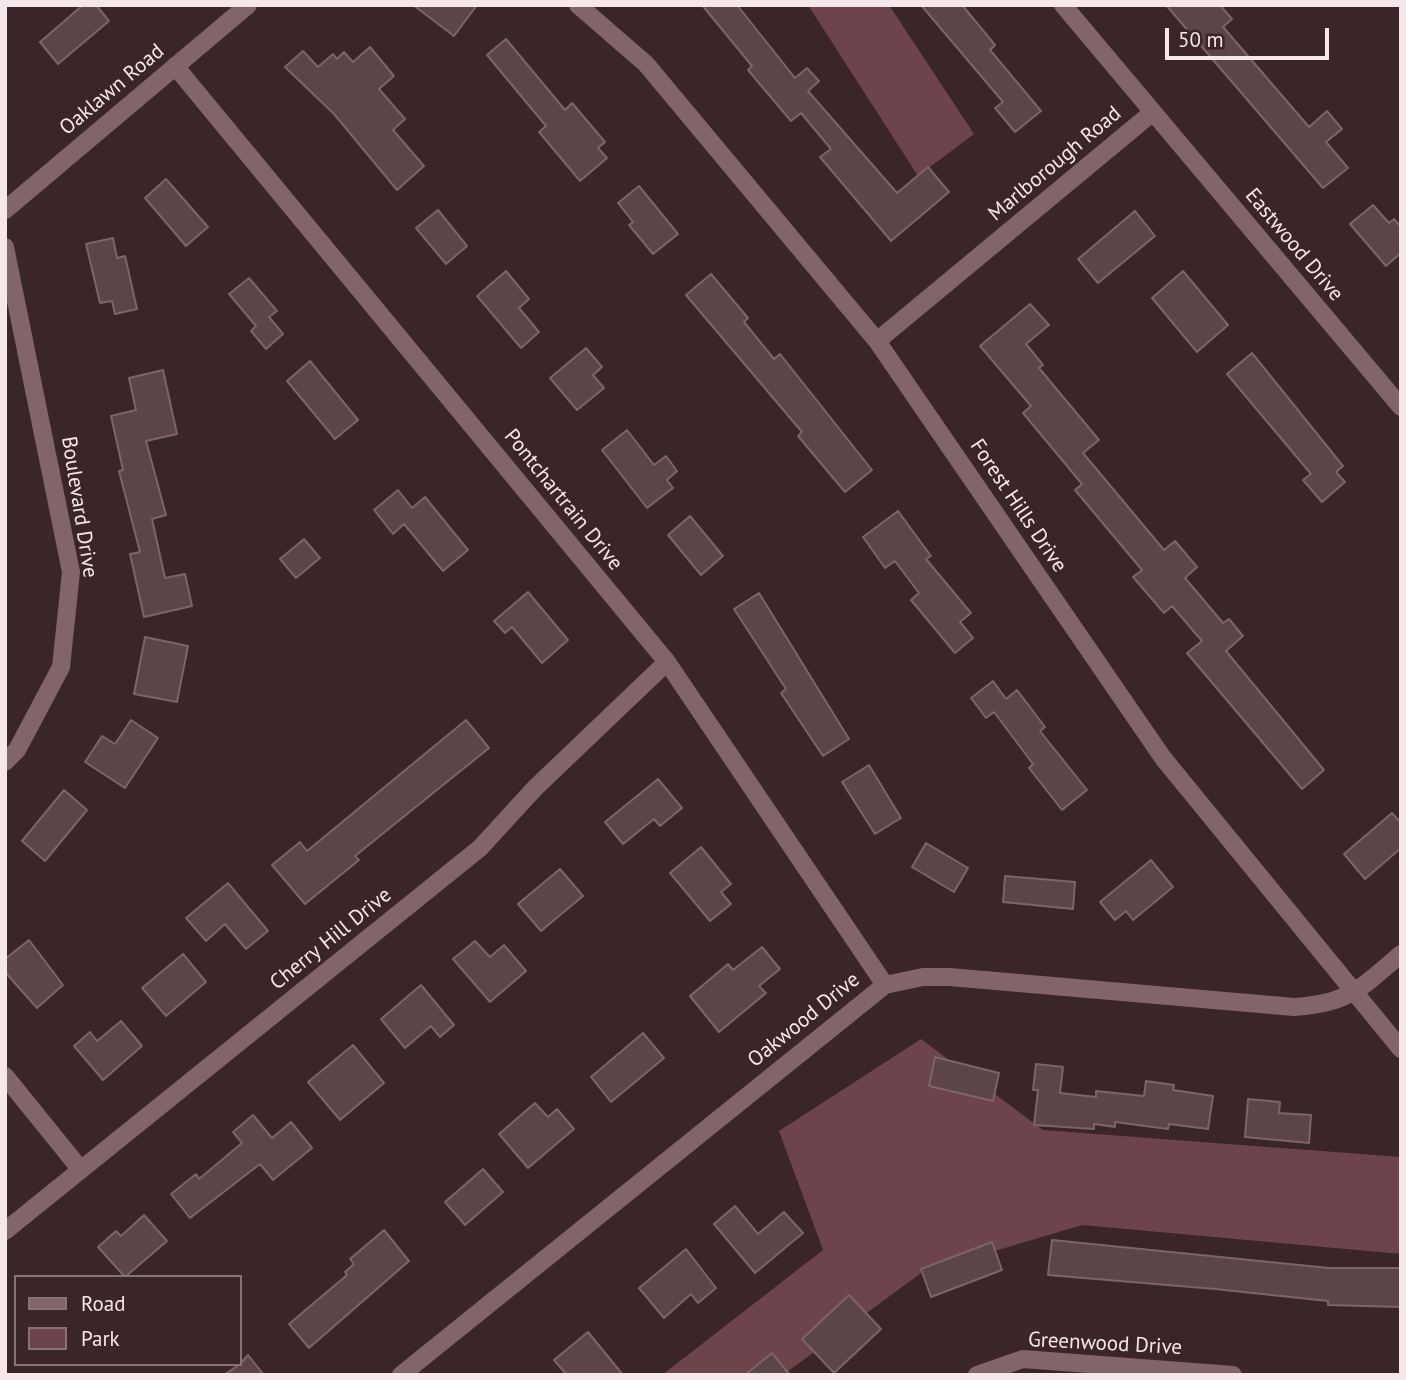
<!DOCTYPE html>
<style>
body{margin:0}
#map{position:relative;width:1406px;height:1380px;overflow:hidden;background:#3a2529;font-family:"PT Sans",sans-serif}
canvas{display:block}
.frame{position:absolute;inset:0;border:7px solid #f6e8ea;pointer-events:none}
.legend{position:absolute;left:14px;top:1275px;width:228px;height:91px;box-sizing:border-box;background:#3a2529;border:2px solid #857376;margin:0;padding:9px 12px;list-style:none;font-size:21px;color:#f6e8ea}
.legend li{display:flex;align-items:center;gap:14px;height:35px}
.legend b{width:35px;border:2px solid #857376}
.scale{position:absolute;left:1165px;top:28px;width:164px;height:32px;box-sizing:border-box;border:4px solid #f6e8ea;border-top:0;padding-left:9px;font-size:21px;line-height:24px;white-space:nowrap;color:#f6e8ea;-webkit-text-stroke:5px #3a2529;paint-order:stroke}
</style>
<div id="map">
<canvas width="1406" height="1380"></canvas>
<div class="frame"></div>
<ul class="legend">
<li><b style="height:9px;background:#82656a"></b>Road</li>
<li><b style="height:19px;background:#6d434c"></b>Park</li>
</ul>
<div class="scale">50 m</div>
</div>
<script>
const ctx = document.querySelector('canvas').getContext('2d');
ctx.lineJoin = 'round';
function fillPath(path, color) { ctx.fillStyle = color; ctx.fill(path, 'evenodd'); }
function stroke(path, color, width, dash) { ctx.strokeStyle = color; ctx.lineWidth = width; ctx.lineCap = dash ? 'butt' : 'round'; ctx.setLineDash(dash || []); ctx.stroke(path); }
function label(font, color, halo, rows, align = 'center') {
  ctx.font = font + ' "PT Sans",sans-serif'; ctx.lineWidth = 5; ctx.setLineDash([]); ctx.textBaseline = 'middle'; ctx.strokeStyle = halo; ctx.fillStyle = color; for (const [text, x, y, turn = 0] of rows) {
    ctx.save(); ctx.translate(x, y); ctx.rotate((+turn || 0) * Math.PI / 180); ctx.textAlign = isNaN(turn) ? turn : align; if (halo) ctx.strokeText(text, 0, 0); ctx.fillText(text, 0, 0); ctx.restore();
  }
}
fillPath(new Path2D(`
 M808,5H889L974,134L918,176Z
 M921,1039L1043,1130L1401,1157V1254L1082,1225L921,1273L783,1375H662L823,1250L779,1131Z`), '#6d434c');
const building = new Path2D(`
 M83,5H96L109,21L58,64L40,42Z
 M413,5H477L454,36Z
 M702,5H737L795,78L807,68L819,81L808,91L897,193L928,167L949,192L891,241L820,157L831,149L801,113L791,121L748,70L752,66Z
 M921,5H962L995,45L990,50L1041,111L1015,132L995,108L1003,102Z
 M1166,5H1220L1232,19L1223,27L1309,127L1327,111L1342,129L1326,142L1348,168L1323,188Z
 M506,39L565,110L572,103L605,142L598,148L607,158L580,181L539,132L546,126L487,55Z
 M370,47L394,76L379,89L405,119L393,130L424,166L397,190L334,114L285,67L303,51L318,67L333,54L337,59L344,52L353,62Z
 M166,179L208,227L186,246L145,198Z
 M639,186L678,234L653,254L629,225L633,222L618,203Z
 M1373,205L1389,223L1394,219L1401,227V253L1386,266L1350,224Z
 M438,210L467,246L446,264L416,228Z
 M1135,211L1155,236L1098,283L1078,259Z
 M113,238L117,258L125,256L137,309L115,314L112,301L100,303L86,244Z
 M506,271L529,299L519,308L539,332L521,348L477,296Z
 M1183,271L1228,325L1197,352L1152,298Z
 M711,274L748,318L744,322L774,359L780,354L872,470L845,492L798,436L802,432L686,295Z
 M249,278L277,311L269,317L283,334L266,349L251,331L256,326L229,294Z
 M1030,304L1049,325L1026,344L1043,365L1039,368L1099,440L1083,453L1164,550L1175,541L1197,567L1185,578L1223,623L1229,619L1243,636L1226,651L1324,770L1302,789L1187,653L1202,641L1172,606L1164,613L1133,577L1142,570L1075,490L1082,484L1023,413L1031,406L980,346Z
 M586,348L602,367L593,375L604,388L577,410L550,378Z
 M1252,353L1343,466L1336,472L1345,482L1322,502L1303,480L1311,474L1227,374Z
 M310,361L358,420L335,439L287,381Z
 M163,370L177,434L146,441L166,515L152,519L165,578L185,574L192,606L144,617L130,554L140,552L119,471L123,470L111,416L136,410L129,378Z
 M627,430L654,465L666,456L677,471L667,480L673,488L647,508L602,450Z
 M398,490L412,508L425,497L468,550L443,571L404,524L393,534L374,510Z
 M898,511L931,556L926,559L971,613L960,622L973,638L955,653L911,600L919,593L895,561L885,568L863,537Z
 M690,516L723,556L701,575L668,535Z
 M304,539L320,558L296,578L280,559Z
 M528,592L568,640L542,663L512,627L505,633L494,621Z
 M759,593L849,739L823,756L781,693L786,689L734,609Z
 M145,637L188,646L177,702L134,694Z
 M993,681L1006,699L1017,690L1045,727L1040,731L1087,790L1062,810L1029,768L1033,764L994,712L986,718L971,698Z
 M131,720L158,738L125,788L85,762L102,736L115,744Z
 M466,720L489,748L355,856L359,860L305,904L272,865L300,842L307,851Z
 M869,765L901,818L875,834L842,782Z
 M658,779L682,808L660,826L654,819L623,844L605,822Z
 M64,790L87,810L45,861L22,841Z
 M1392,813L1401,823V848L1365,879L1344,854Z
 M926,843L968,868L954,892L912,867Z
 M701,847L731,884L721,892L731,904L710,921L670,873Z
 M1151,860L1173,887L1133,920L1126,911L1115,920L1100,902Z
 M560,869L583,896L541,931L518,904Z
 M1005,876L1075,882L1073,909L1003,902Z
 M228,883L268,931L246,949L225,924L206,941L186,918Z
 M29,940L63,985L37,1008L5,972V959Z
 M475,941L490,957L504,945L526,971L490,1002L453,959Z
 M762,947L780,969L759,986L766,993L719,1032L690,996L728,964L733,970Z
 M183,954L206,982L166,1016L142,988Z
 M421,985L454,1025L440,1037L431,1026L405,1048L381,1019Z
 M121,1021L142,1046L103,1080L74,1046L90,1032L97,1041Z
 M643,1033L664,1058L611,1102L591,1077Z
 M353,1045L384,1083L340,1120L308,1082Z
 M935,1057L999,1073L993,1101L929,1086Z
 M1036,1064L1063,1067L1060,1093L1096,1097V1091L1144,1096L1146,1081L1174,1085L1173,1090L1213,1096L1208,1129L1169,1124L1168,1129L1115,1122V1127L1094,1124V1129L1034,1125L1038,1090H1033Z
 M1248,1099L1280,1102L1279,1113L1311,1115L1309,1143L1245,1137Z
 M535,1103L548,1117L557,1109L574,1129L528,1168L499,1134Z
 M253,1115L272,1138L291,1122L312,1148L273,1180L260,1164L190,1218L171,1194L196,1174L199,1179L242,1143L233,1132Z
 M483,1169L503,1192L465,1225L445,1202Z
 M735,1206L758,1234L784,1212L803,1233L755,1273L714,1224Z
 M144,1215L167,1241L125,1277L98,1247L116,1231L121,1236Z
 M384,1230L409,1261L309,1348L289,1324L347,1275L345,1272L354,1264L350,1259Z
 M1052,1240L1329,1268H1401V1307L1328,1305V1301L1215,1289L1048,1275Z
 M992,1242L1002,1270L931,1297L921,1269Z
 M686,1249L716,1288L698,1303L691,1294L664,1318L639,1288Z
 M849,1295L881,1329L834,1373L802,1339Z
 M588,1332L623,1375H567L554,1360Z
 M772,1353L790,1375H745Z
 M248,1355L264,1375H224L240,1364Z`);
fillPath(building, '#5c4549');
stroke(building, '#7d6469', 2);
stroke(new Path2D(`
 M578,5L646,64L877,341L1163,758L1401,1049
 M1063,5L1401,407
 M175,66L667,662L885,985
 M5,210L248,5
 M5,247L71,572L61,667L17,750L5,762
 M877,341L1153,112
 M5,1076L81,1170
 M5,1231L480,848L535,788L667,662
 M401,1375L885,985L923,977H950L1294,1007C1348,1004 1361,988 1401,954
 M977,1375L1023,1359L1233,1375`), '#82656a', 18);
label('21px', '#f6e8ea', '#3a2529', [
 ["Oaklawn Road",112,90,-40],
 ["Marlborough Road",1055,164,-40],
 ["Eastwood Drive",1294,245,50],
 ["Pontchartrain Drive",563,500,51],
 ["Forest Hills Drive",1018,506,56],
 ["Boulevard Drive",79,507,81],
 ["Cherry Hill Drive",331,939,-39],
 ["Oakwood Drive",804,1020,-39],
 ["Greenwood Drive",1105,1344,3]
]);
</script>
